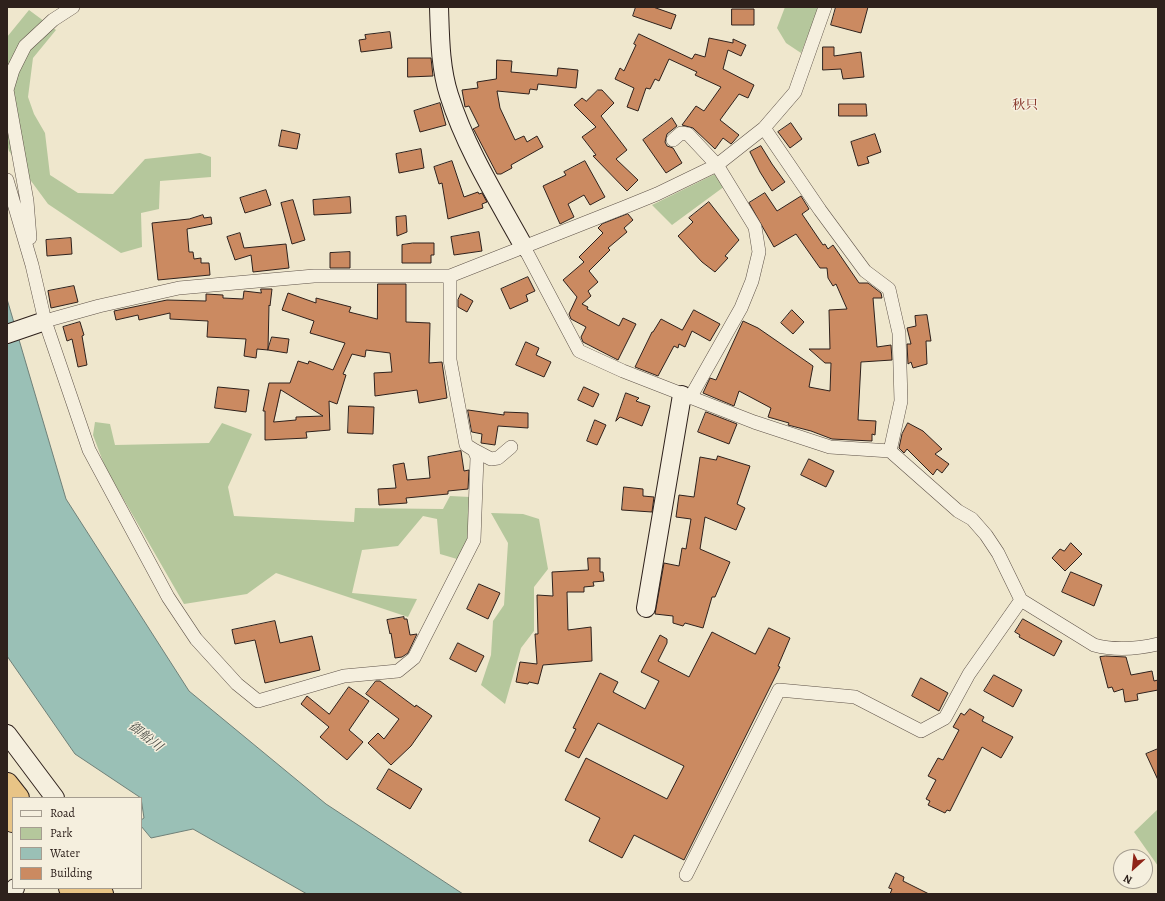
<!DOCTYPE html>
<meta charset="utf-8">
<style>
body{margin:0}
#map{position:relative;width:1165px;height:901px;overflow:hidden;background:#efe7cd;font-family:Alegreya,serif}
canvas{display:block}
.frame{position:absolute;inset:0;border:8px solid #2e211c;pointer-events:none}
.legend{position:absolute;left:12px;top:797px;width:130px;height:92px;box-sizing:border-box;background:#f5efde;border:1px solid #a59d90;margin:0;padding:5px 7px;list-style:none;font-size:12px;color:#2e211c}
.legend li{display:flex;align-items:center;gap:8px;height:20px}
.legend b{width:20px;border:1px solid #a59d90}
.north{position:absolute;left:1113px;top:849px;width:40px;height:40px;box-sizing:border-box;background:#f5efde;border:1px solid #a59d90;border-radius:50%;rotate:207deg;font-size:11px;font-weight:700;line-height:16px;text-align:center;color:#2e211c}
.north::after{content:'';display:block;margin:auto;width:14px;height:18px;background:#8f2418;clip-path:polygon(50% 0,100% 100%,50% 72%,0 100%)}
</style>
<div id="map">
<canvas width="1165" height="901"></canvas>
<div class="frame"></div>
<ul class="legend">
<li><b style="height:5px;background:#f5efde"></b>Road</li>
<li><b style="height:11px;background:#b5c79c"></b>Park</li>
<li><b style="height:11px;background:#9ac0b6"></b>Water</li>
<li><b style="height:11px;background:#cb8a61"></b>Building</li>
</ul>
<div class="north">N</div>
</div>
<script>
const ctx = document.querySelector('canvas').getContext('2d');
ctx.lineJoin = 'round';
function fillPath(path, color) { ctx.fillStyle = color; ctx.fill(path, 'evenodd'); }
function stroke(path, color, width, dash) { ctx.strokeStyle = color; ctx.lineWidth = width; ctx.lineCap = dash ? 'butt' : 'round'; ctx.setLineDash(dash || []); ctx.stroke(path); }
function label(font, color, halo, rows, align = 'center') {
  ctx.font = font + ' Alegreya,"Noto Serif JP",serif'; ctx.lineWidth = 3; ctx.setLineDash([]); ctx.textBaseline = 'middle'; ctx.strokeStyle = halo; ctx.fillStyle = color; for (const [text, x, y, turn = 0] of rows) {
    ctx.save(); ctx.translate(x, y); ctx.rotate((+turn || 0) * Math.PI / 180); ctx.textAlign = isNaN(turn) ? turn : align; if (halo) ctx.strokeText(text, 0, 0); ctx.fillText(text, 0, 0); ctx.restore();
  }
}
fillPath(new Path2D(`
 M785,7H819L801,53L786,43L777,28Z
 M29,10L56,30L33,58L28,97L34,114L45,133L50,175L78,193L113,194L145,159L200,153L211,157V177L160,181L159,209L141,213L142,247L121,253L48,204L9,151L7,144V37Z
 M717,173L725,186L672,225L652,205Z
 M95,422L110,424L115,445L209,443L222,423L252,434L228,487L234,516L354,522L355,508L443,509L450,496L470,497L468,542L457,559L440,554L437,519L423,516L398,546L362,550L352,593L417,599L408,617L276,573L247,594L184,604L105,467L93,435Z
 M491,513L523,514L539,519L548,569L534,587V631L521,648L505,704L481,685L491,655L493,621L504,605L508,543Z
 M1158,809V866L1134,832Z`), '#b5c79c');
const water = new Path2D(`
 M7,299L66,499L189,691L326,804L463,894H307L193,829L151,838L141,826V820L144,818L141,798L75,754L7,656Z`);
fillPath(water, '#9ac0b6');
stroke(water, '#6f8078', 1);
const building = new Path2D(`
 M636,7H653L676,15L671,29L633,16Z
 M836,7H868L861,33L831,25Z
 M732,9H754V25H732Z
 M390,32L392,48L361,52L359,40L366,39L365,35Z
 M639,34L692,59L695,54L705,57L709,38L733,43V39L746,45L741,56L728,50L723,69L754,85L748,98L739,94L720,120L739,135L733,142L731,144L723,138L715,149L693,128L682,125L696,106L704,111L721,87L695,75L697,72L669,59L659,81L655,79L650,89L646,88L638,111L627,107L634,88L615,79L620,68L624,71L636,45L634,44Z
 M823,47H834V56L861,52L864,77L843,79L841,69L823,70Z
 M408,58H431L433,76L408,77Z
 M497,60L512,61L511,72L557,76L558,68L578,70L576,88L538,84L537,90L530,89L529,94L497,91L500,108L515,140L524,136L527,142L537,136L543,147L511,165L512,168L501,174H497L474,130L473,129L479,126L469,106L465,107L462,90L478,88L477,82L496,79Z
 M598,90H602L614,103L601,116L627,150L616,159L638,180L627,191L593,156L596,155L582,137L596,127L574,105L582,98L586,101Z
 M440,103L446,125L420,132L414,111Z
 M839,104H866L867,116H839Z
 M672,118L677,126L667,134L665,142L667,146L673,148L682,163L666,173L643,140Z
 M791,123L802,139L790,148L778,132Z
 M282,130L300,134L297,149L279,146Z
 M875,134L881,152L867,157L869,163L858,166L851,142Z
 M761,146L772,164L785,182L772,191L760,172L750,152Z
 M421,149L424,168L399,173L396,154Z
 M452,161L464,197L478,192L479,194L482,193L487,202L482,204L483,208L448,219L442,183L439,184L434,167Z
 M585,161L605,197L590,205L584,195L568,204L574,217L560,224L543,186L566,175L564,172Z
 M266,190L271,205L245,213L240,198Z
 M765,193L777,211L801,196L809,209L802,214L823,245L825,244L828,249L833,245L859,283H868L881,293L882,298H873L877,347L891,345L892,360L861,362L858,420L876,421L875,435L872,434V441L832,439L811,431L788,425L789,423L768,417L771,408L739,391L734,406L703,393L710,378L716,380L743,321L758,328L813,366L809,387L830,391L831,363H825L809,349H830L829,310L847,309L836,284L833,286L828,278L827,268H820L796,234L774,247L749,203Z
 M350,197L351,213L314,215L313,200Z
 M293,200L305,240L292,244L281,203Z
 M709,202L739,240L725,256L728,258L715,272L702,262L678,236L693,222L689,218Z
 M628,214L633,220L624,228L627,232L608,248L610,250L589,271L598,282L588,291L591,296L582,304L588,307L587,309L619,326L623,318L636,324L618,360L583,342L581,337L586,327L571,319L569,314L577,297L563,280L584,262L579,257L603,233L598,228L602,224Z
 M203,215L204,218L211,217L212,224L187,229L189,252H193L194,259L201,258V263H209L210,275L158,280L152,223L189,219Z
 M406,216L407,232L397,236L396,217Z
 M479,232L482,251L454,255L451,237Z
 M240,233L244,248L286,244L289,268L253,272L251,255L235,260L227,237Z
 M71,238L72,254L47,256L46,240Z
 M413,243H434V255H431V263H402V245Z
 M350,252V268H330V253Z
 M528,277L535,291L526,295L528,301L510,309L501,289Z
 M378,284H406V322L430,323L429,363L442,362L447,398L419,403L417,390L375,396L374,373L392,372L390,353L366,350L365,357L352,354L343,374L346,375L337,404L329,401L330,430L306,432L307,438L265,440V411H263L269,383H290L298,361L308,364L309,361L333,370L345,343L310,333L314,321L282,310L288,293L316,303V298L351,307L349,312L377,319ZM281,390L323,416L296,417V420L274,422Z
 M74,286L78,302L51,308L48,291Z
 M261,289H272L270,306L269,305L268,350L257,349L256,358L244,356L246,339L207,337L208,321L170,319V313L139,320L138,315L116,320L114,311L167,300L206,301V294L223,295V298L243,299L244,291L261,293Z
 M461,294L473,301L467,312L458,307V300Z
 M694,310L720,324L710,341L692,331L685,347L679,344L678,348L674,346L658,376L635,367L652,332H653L661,319L682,330Z
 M792,310L804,322L793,334L781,323Z
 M927,315L931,341H926L927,364L913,368L911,362L908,364L907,344H911L907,328L916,326L915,316Z
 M80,322L84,335L82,336L87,365L78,367L72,339L67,341L63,327Z
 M272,337L289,339L287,353L268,350Z
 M526,342L539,348L536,355L551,362L544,377L516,365Z
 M218,387L249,390L246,412L215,408Z
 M584,387L599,394L593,407L578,400Z
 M626,393L639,398L636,401L650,406L642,426L620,417L616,421Z
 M349,406L374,407L373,434L348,433Z
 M468,410L504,415V412L528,413V428L498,426L495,445L481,443L482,434L472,432Z
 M706,412L737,424L729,444L698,432Z
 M595,420L606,425L597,445L587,441Z
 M908,423L923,431L942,449L935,454L949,464L942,473L937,469L933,475L907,449L904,453L899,448L902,434Z
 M461,451L464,471L469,470L468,489L448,491V494L406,498L407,503L379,505L378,489L396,488L393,465L404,463L407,480L430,478L428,457Z
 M718,456L750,466L737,504L745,508L736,530L705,517L700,549L730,562L715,597H712L703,628L685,623L683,626L673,623V616L655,614L664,563L679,566L682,548L686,549L691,519L676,517L679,495L694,497L700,457L716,460Z
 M809,459L834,471L826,487L801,475Z
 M624,487L643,489V496L654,497L652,512L622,510Z
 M1071,543L1082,554L1065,571L1052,558L1060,549L1064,551Z
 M588,558H600V572H603L604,581L593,582L594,586L584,587V592H567L568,630L591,627L592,661L543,665L538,684L529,682L528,684L516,682L520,662L537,664L535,634H538L537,595L553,596L552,572L588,570Z
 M1071,572L1102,585L1094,606L1062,592Z
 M479,584L500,593L488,619L467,609Z
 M404,617V619H407L410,635L417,634L408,653L402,657L395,658L391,633L390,634L387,620Z
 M1023,619L1062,641L1054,656L1019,637L1020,635L1015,632Z
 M275,621L280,643L312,636L320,670L265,683L255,640L235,644L232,630Z
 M769,628L790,638L778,666L780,667L684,860L634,835L622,858L589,841L600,818L565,800L586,758L667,799L684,766L598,723L579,758L565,751L576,729L573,728L600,673L618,682L613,692L645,709L659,681L641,672L660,635L667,639V643L658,661L689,677L712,632L755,654Z
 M458,643L484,656L476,672L450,659Z
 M1106,656L1126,657L1131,675L1152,671L1154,681L1158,680V690L1137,694L1138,700L1125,702L1123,689L1114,692L1112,687L1108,688L1100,657Z
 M994,675L1022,690L1013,707L984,691Z
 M921,678L948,693L939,711L912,696Z
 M376,681H380L415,707L416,705L432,716L411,746L391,765L368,743L378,733L384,739L399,719L366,694Z
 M349,687L369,701L349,730L363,742L347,760L320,737L329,727L301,704L307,696L329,714Z
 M970,709L984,717L982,721L1013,737L1001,758L982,747L950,811L947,810L945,813L928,805L930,801L926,799L936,780L928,776L938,758L943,760L959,730L953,727L961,713L964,715Z
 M1158,749V780L1146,754Z
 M389,769L422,789L410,809L377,789Z
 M896,873L904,877L903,881L929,894H890L892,889L889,888Z`);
fillPath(building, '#cb8a61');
stroke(building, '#2e211c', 1);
const street = new Path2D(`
 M764,128L820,210L865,271L889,289L899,333L901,401L890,451
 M673,140L681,133L688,134L717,165L755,227L759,252L752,281L741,308L690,398
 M7,180L32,265L45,321L89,450L168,597L196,639L237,684L258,701L344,676L398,671L414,658L474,540L477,457L474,450L466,445L450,360V276
 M30,238L27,201L7,90L13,70L25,46L53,20L73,7
 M524,247L579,351L623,371L754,422L830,447L890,451L958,511L972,519L986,535L998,553L1021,600L1094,645C1116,651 1137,649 1158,644
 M45,321L99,306L179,288L314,276H450L625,207L657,194L717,165L764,128L795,92L825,7
 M474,450L491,459L498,458L511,447
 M686,875L779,690L855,697L921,731L945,718L969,674L1021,600`);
const secondary = new Path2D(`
 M439,7C440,36 440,67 449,95C466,149 497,198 524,247
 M7,334L45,321
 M646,608L682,395
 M7,734L55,798
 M11,894L15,888`);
const highway = new Path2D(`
 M7,784L18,798
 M7,814L13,821
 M70,888L76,894
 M96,888L102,894`);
stroke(street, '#5e5248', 14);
stroke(secondary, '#2e211c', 20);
stroke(highway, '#2e211c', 24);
stroke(street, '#f5efde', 13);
stroke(secondary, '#f5efde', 18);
stroke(highway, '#e8c486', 22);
label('13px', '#7a1f14', '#f5efde', [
 ["秋只",1025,106]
]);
label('italic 13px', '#4e514a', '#f5efde', [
 ["御船川",145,737,38]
]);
</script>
